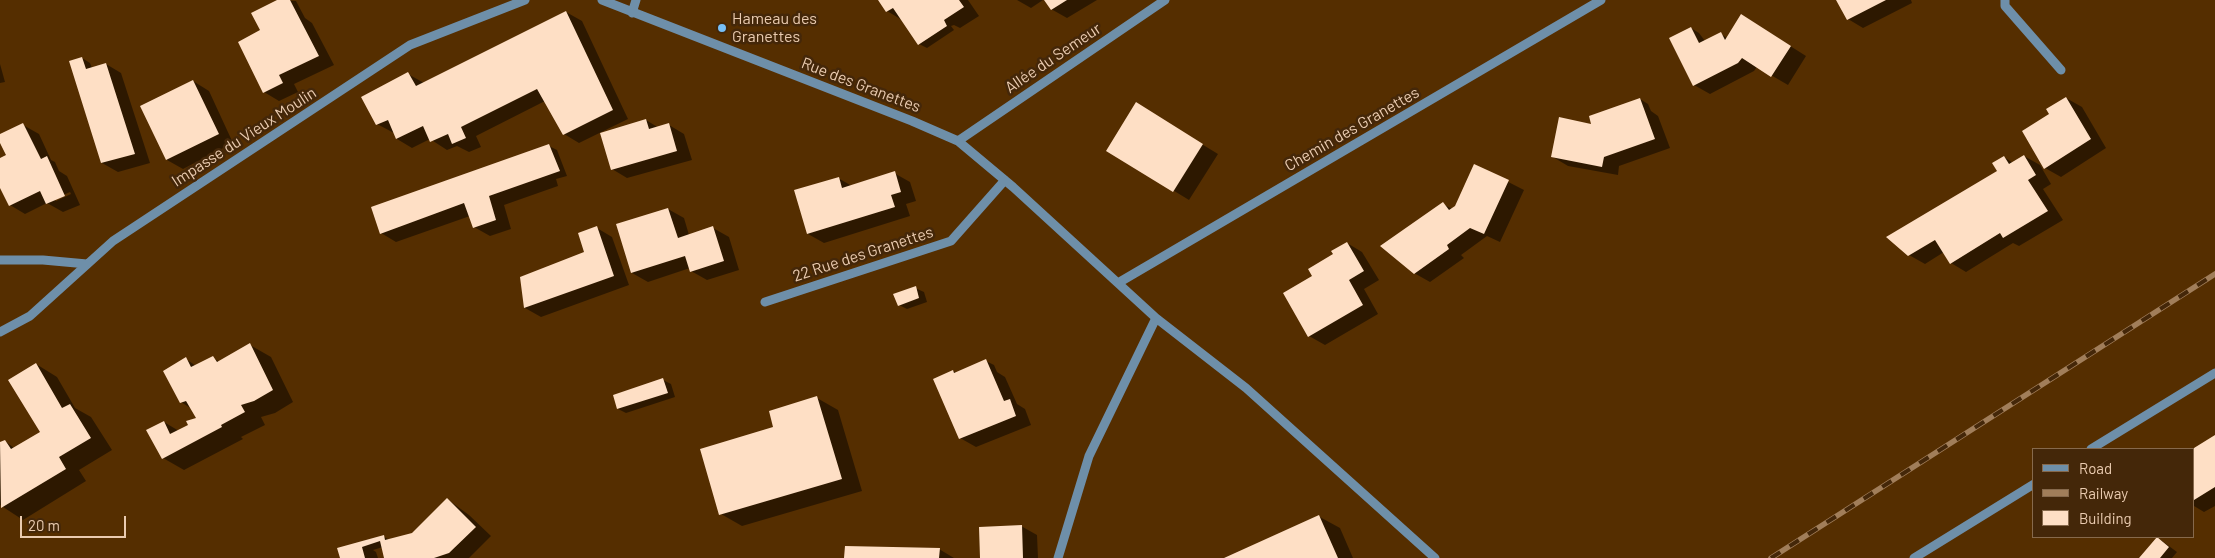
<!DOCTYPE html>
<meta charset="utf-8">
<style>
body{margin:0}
#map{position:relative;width:2215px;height:558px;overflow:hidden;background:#552e00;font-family:Barlow,sans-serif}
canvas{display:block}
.legend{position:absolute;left:2032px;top:448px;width:162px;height:90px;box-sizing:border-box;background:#442709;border:1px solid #86694c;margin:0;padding:6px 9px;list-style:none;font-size:15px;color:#eacbb0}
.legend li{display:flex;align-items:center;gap:10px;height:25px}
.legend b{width:25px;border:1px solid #86694c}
.scale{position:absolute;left:20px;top:516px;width:106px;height:22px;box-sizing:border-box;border:2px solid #eacbb0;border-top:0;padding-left:6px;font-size:15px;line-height:18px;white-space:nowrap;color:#eacbb0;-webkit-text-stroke:4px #442709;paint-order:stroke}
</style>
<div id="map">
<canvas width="2215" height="558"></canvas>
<ul class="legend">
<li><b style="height:6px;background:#6e8fa9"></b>Road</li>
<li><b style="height:6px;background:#a17e5a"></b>Railway</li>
<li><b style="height:14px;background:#fedfc5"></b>Building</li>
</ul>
<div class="scale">20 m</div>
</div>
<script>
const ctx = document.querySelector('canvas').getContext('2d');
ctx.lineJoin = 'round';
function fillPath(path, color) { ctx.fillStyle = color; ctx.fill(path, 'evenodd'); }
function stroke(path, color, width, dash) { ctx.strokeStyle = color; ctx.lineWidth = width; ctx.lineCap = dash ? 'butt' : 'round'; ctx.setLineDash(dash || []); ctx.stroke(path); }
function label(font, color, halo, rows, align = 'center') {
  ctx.font = font + ' Barlow,sans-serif'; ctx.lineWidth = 5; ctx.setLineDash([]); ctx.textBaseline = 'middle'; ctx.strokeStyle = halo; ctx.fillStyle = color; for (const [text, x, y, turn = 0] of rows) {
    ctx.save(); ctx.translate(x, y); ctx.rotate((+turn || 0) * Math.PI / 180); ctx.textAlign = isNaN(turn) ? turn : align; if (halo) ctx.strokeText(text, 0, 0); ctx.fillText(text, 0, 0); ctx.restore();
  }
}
fillPath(new Path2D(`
 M280,0L296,1L305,18L312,23L334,65L294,84L298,92L279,101L264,92L263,30Z
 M880,0H968L979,16L960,28L954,25L951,26L954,30L927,48L919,44L902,20L887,11Z
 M1017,0H1043L1031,8Z
 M1046,0H1097L1067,18L1051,9Z
 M1838,0H1911L1912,3L1863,28L1848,19Z
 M566,12L582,21L628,119L579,143L564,134L545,101L476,136L481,147L469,152L457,146L447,150L430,139L412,148L397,139L394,133L377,124L408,74L424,83Z
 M1757,25L1806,56L1788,85L1757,67L1754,71L1710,94L1694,85L1691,28L1699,33L1705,41L1721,34L1727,38Z
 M82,58L90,63L92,68L106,64L121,73L150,163L118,172L102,163Z
 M0,64L5,82L0,83Z
 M193,81L209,91L233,143L183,169L167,160L141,107Z
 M2066,98L2082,107L2106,148L2061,177L2045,168L2051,114Z
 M1640,99L1648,104L1651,111L1658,116L1670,148L1619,166L1618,175L1568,166L1553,157L1593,125Z
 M1136,104L1218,154L1189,200L1122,159Z
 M646,120L659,128L669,125L684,134L692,160L627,178L612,169Z
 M23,125L39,134L51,160L55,162L59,171L67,176L80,205L63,212L47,203L25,214L10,205L0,185V159L7,156L0,136ZM70,192L71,194L56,201L54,199Z
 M549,146L557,150L567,176L556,179L558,186L504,205L511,229L490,236L474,227L470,216L396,242L381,233Z
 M2024,156L2040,165L2051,184L2043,189L2063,220L2019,246L2013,243L1966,272L1951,263L1944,252L1925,264L1909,255L2000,171L2004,157L2013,163Z
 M1475,165L1524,190L1500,242L1487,236L1461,255L1464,258L1430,282L1414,273L1443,204L1452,209L1456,207Z
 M894,173L910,182L916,201L906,204L910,216L824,243L808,234L796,191L838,178L852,186Z
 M668,209L684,218L689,235L713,228L729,237L739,270L707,280L691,271L690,268L648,282L632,273Z
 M597,228L612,237L629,285L541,317L525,308L521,277L586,253Z
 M1347,243L1362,252L1379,280L1364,289L1378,314L1325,345L1309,336L1314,276Z
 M915,288L924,292L927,302L907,309L899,305Z
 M250,345L271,357L293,402L275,413L261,417L265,425L241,437L243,439L184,470L163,458L164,422L179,431L190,426L197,418L192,409L181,402L186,359L196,366L213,358L220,362Z
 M986,361L994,365L997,372L1005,377L1017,404L1025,409L1031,425L976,447L960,438L935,380L953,371L957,373Z
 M36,364L57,377L75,408L91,417L112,450L79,470L86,481L23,520L0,505V444L5,441L14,448L42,432Z
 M663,380L671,384L675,397L626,413L618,409Z
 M817,398L838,410L862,491L742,526L721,514L775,428Z
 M2215,436V506L2204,512L2194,506V450Z
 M447,499L469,515L491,536L469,558H386L383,547L373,550L376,552L378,558H341L339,549L384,537L390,540L412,534Z
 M1318,516L1340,528L1353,558H1227Z
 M1021,526L1037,535L1038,558H981Z
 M2158,538L2177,552L2172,558H2141Z
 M939,549L954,558H846Z`), '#0007');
fillPath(new Path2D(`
 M277,0H290L319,56L279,75L283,83L263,93L238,42L260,30L251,13Z
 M878,0H959L964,7L944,20L947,26L918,45L893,8L886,12Z
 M1044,0H1067L1051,10Z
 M1836,0H1886L1847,20Z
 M566,11L613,110L563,135L537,89L461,127L466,138L452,144L448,134L430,142L423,126L396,139L388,120L376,125L361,97L408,72L416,86Z
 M1741,14L1791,46L1771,77L1742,58L1738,63L1693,86L1669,38L1691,27L1699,43L1721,32L1725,40Z
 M82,57L86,69L106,63L135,154L101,163L69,61Z
 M193,80L219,134L166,160L140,106Z
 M2066,97L2091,139L2044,169L2022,131L2049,114L2046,109Z
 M1640,98L1655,139L1604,157L1602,167L1551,157L1559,117L1591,124L1589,116Z
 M1136,102L1203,144L1173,192L1106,151Z
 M646,119L649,129L669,123L677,151L611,170L600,133Z
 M23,123L41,159L47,156L65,196L46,204L40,191L9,206L0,188V158L6,155L0,143V134Z
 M549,144L560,171L489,196L496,220L473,228L464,203L380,234L371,207Z
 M2024,155L2036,175L2028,180L2048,211L2003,238L2000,233L1950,264L1935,240L1908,256L1886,237L1997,171L1992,163L2004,156L2009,164Z
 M1474,164L1509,180L1484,234L1470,228L1447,245L1449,249L1414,274L1380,246L1443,202L1449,210L1455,206Z
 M895,171L901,192L891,195L895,207L807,234L794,190L839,177L842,188Z
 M668,208L678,238L713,226L724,261L690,272L685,256L631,273L616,224Z
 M597,226L614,276L524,308L520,277L584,252L578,233Z
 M1347,242L1364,271L1349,280L1363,305L1308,337L1283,293L1312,276L1308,269L1333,254L1331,251Z
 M916,286L919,298L898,306L893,294Z
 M250,343L273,390L254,401L241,405L245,412L221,425L222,427L162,459L146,430L164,421L170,434L188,425L186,421L196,418L186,401L180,403L163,371L186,357L191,367L213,356L217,362Z
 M986,359L1004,401L1010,399L1016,416L959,439L933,379L953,370L954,373Z
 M36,363L62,408L70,404L91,438L59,457L66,469L1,508L0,442L5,440L11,449L40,432L8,380Z
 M663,378L668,393L617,409L613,395Z
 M817,396L842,479L719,515L700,449L773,427L769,411Z
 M2215,435V487L2194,500V448Z
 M447,498L476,527L449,553L434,558H384L380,541L362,547L365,558H340L337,548L384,535L385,540L412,533Z
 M1319,515L1338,558H1224Z
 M1022,525L1023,558H980L979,527Z
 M2157,537L2169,547L2160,558H2139Z
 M845,546L940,548L939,558H844Z`), '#fedfc5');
stroke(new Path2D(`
 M602,0L912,121L958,141L1013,187L1156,318L1246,388L1435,558
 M2005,0V6L2061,70
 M632,13L636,0
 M958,141L1165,0
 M0,260H43L87,264
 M1118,283L1601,0
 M765,302L951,241L1005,180
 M0,332L30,316L113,241L410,45L525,0
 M2091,449L2215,373
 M1058,558L1089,456L1156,318
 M1914,558L2034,484`), '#6e8fa9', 9);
const rail = new Path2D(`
 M1771,558L2215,274`);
stroke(rail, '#a17e5a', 5.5);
stroke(rail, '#442709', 4, [11]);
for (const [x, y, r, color] of [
 [722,28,5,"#77c0f7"]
]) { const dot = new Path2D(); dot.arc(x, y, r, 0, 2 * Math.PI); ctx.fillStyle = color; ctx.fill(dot); stroke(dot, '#442709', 2); }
label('16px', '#eacbb0', '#442709', [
 ["Hameau des",732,19],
 ["Granettes",732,37]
], 'left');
label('16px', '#eacbb0', '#442709', [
 ["Allée du Semeur",1053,58,-34],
 ["Rue des Granettes",861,85,21],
 ["Chemin des Granettes",1352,129,-30],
 ["Impasse du Vieux Moulin",244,137,-33],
 ["22 Rue des Granettes",863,254,-18]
]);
</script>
